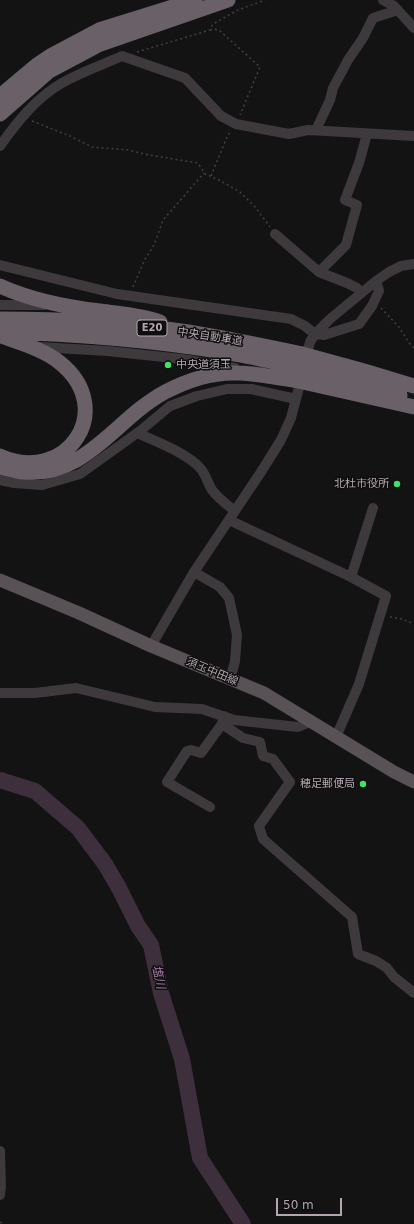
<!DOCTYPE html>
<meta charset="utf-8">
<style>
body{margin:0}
#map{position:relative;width:414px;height:1224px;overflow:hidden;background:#141313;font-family:"DejaVu Sans",sans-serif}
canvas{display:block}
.scale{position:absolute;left:276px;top:1198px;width:66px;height:18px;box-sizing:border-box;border:2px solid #b3a6b0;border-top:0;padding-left:5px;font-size:12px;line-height:14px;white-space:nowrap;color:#b3a6b0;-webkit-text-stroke:3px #0f0e0e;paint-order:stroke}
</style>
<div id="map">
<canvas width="414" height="1224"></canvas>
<div class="scale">50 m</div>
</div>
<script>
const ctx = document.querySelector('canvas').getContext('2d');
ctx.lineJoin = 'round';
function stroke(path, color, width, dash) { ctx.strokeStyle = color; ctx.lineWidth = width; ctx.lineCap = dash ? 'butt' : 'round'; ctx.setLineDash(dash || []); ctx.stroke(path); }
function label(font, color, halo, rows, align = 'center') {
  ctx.font = font + ' "DejaVu Sans","Noto Sans JP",sans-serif'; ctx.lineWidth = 3; ctx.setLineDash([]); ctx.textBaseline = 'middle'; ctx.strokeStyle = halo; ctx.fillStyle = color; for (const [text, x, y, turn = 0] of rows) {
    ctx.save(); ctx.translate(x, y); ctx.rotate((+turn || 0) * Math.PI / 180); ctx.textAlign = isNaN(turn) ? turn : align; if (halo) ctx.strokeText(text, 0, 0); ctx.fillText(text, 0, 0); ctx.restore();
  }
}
stroke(new Path2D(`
 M0,780L35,791L78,828L105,864L119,888L138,926L151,945L161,993L182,1059L200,1158L243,1224`), '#3e2f3d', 16);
stroke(new Path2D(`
 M210,30L215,29L220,31L260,67L240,115
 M137,52L210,30L213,24L238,10L265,0
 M32,121L70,136L92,147L128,150L149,155L198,163L205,174L219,180L240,192L255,207L270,227
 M211,176L227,137L230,132
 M133,287L144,261L154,245L163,220L204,173
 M381,308L399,327L409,343L414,348
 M390,617L402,619L414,624
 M0,1222L3,1224`), '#453e43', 1.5, [2, 3]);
stroke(new Path2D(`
 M383,0L394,6L414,28
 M316,130L330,100L333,88L348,60L363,38L373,18L398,10
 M0,146C17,122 36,98 62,83C81,72 102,65 122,56L185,78L221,116L236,124L289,134L308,130L414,136
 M275,234L319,272L347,283L357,288L361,293
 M0,265L117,294L291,319L305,326L315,334L324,335L359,324L372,306L379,291L376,281
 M319,272L346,245L357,205L345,200L359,163L367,134
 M0,305H44
 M39,347L108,351L182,359L235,368
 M305,361L310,342L315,334L330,319L376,281L389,272L401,266L414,264
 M137,433C155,441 189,454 201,469C206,475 208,484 212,490C218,498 227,505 235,511
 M0,480L13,483L42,485L80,474L140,431L170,406L197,396L227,389H251L296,399
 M229,520L351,577L386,596L359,684L336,737
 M194,572L220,587L229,598L237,635L235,661L230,680
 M351,577L373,508
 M151,646L194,572L261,472L281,440L291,418L302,376
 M0,693H35L76,688L155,707L202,709L234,720L298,727L310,722
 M224,716L222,724L243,738L260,742L263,756L273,759L290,782L259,826L263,839L352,917L358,954L376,961L387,968L394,977L414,993
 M210,807L167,782L187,751L191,750L201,753L222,724
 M0,1151L1,1187L0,1195`), '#3e393c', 10);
stroke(new Path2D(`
 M0,580L79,613L151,646L264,693L394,772L414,782`), '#585155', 13);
stroke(new Path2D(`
 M0,96L37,65L52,55L99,30L195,0
 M0,114L49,71L98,45L228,0
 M0,286C31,300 66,307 100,311C120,314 141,315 160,322
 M0,319C63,319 126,323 188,332C226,338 264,346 302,354
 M0,332C77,334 154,340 230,353C253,357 275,362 298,367
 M0,456C66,486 119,409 59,362C43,349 20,343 1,336
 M0,467C8,469 16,472 24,472C87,477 115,419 165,392C186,381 213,372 237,373C256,373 276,378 294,380`), '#696167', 15);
stroke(new Path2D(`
 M302,354L364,371L414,386
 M298,367L360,383L400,395
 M294,380L414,407`), '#696167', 15);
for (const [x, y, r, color] of [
 [168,365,4,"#40df65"],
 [397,484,4,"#40df65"],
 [363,784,4,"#40df65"]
]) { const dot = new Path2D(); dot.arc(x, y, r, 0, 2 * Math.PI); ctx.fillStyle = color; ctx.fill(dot); stroke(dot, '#0f0e0e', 1.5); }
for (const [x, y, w] of [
 [152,328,30]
]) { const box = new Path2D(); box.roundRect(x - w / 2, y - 8, w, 16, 3); ctx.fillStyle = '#0f0e0e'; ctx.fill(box); stroke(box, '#b3a6b0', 1); }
label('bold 10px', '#b3a6b0', null, [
 ["E20",152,328]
]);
label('11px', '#b3a6b0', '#0f0e0e', [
 ["中央自動車道",210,337,9],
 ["須玉中田線",212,672,23]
]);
label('11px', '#b3a6b0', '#0f0e0e', [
 ["中央道須玉",176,365,"left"],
 ["北杜市役所",389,484],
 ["穂足郵便局",355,784]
], 'right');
label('italic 12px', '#ab80aa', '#0f0e0e', [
 ["塩川",158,977,78]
]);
</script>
